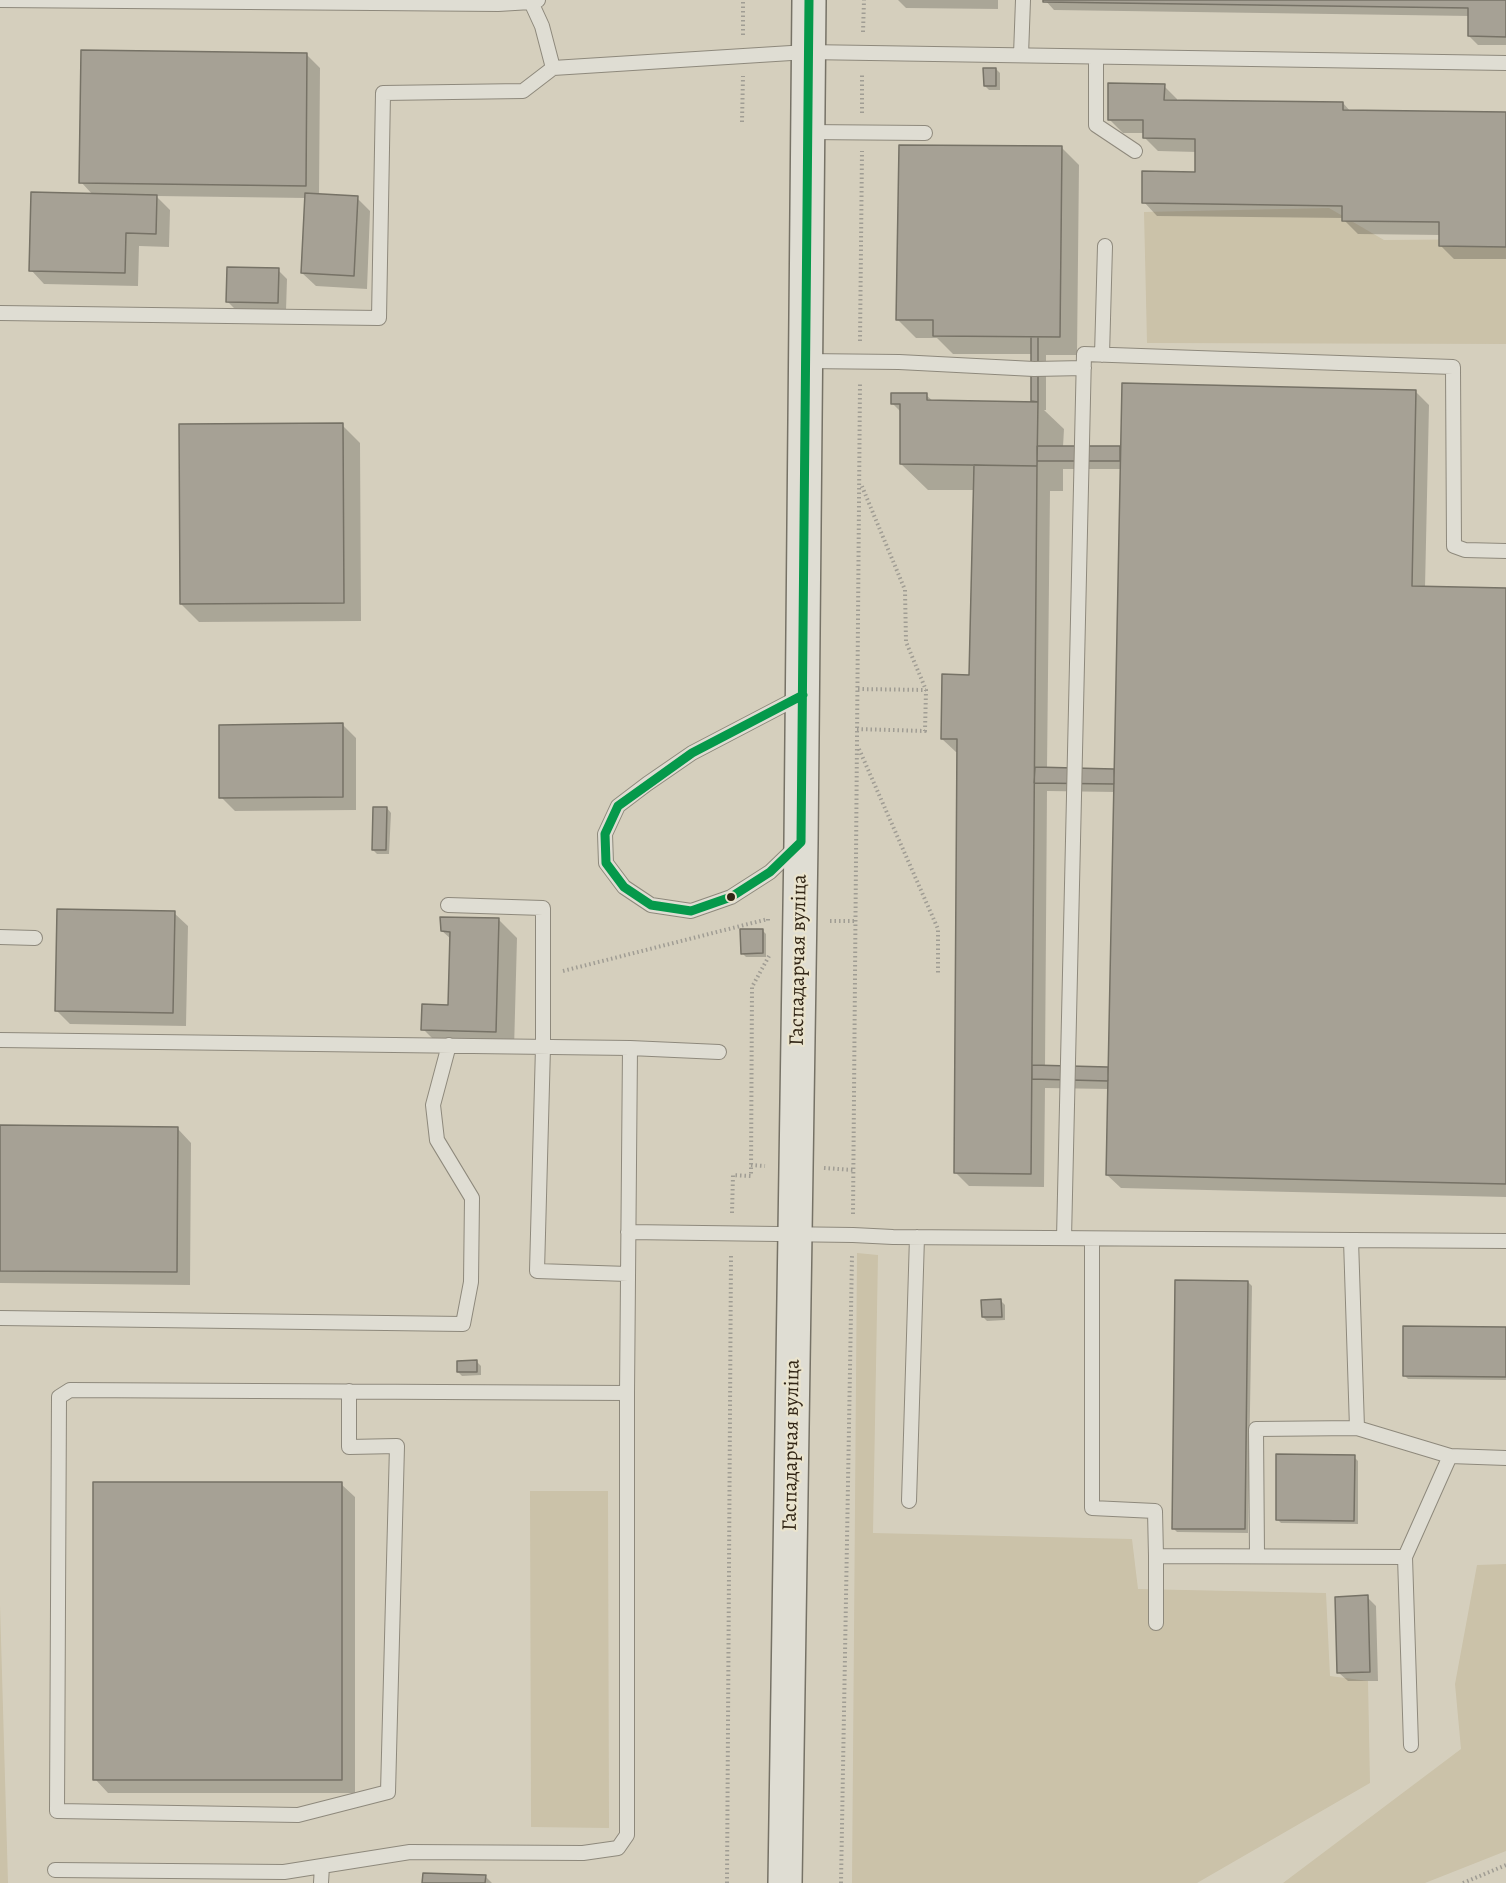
<!DOCTYPE html>
<meta charset="utf-8">
<style>
body{margin:0}
canvas{display:block;background:#d5cfbd}
</style>
<canvas width="1506" height="1883"></canvas>
<script>
const ctx = document.querySelector('canvas').getContext('2d');
ctx.lineJoin = 'round';
function fillPath(path, color) { ctx.fillStyle = color; ctx.fill(path, 'evenodd'); }
function stroke(path, color, width, dash) { ctx.strokeStyle = color; ctx.lineWidth = width; ctx.lineCap = dash ? 'butt' : 'round'; ctx.setLineDash(dash || []); ctx.stroke(path); }
function label(font, color, halo, rows, align = 'center') {
  ctx.font = font + ' Alegreya,serif'; ctx.lineWidth = 4.5; ctx.setLineDash([]); ctx.textBaseline = 'middle'; ctx.strokeStyle = halo; ctx.fillStyle = color; for (const [text, x, y, turn = 0] of rows) {
    ctx.save(); ctx.translate(x, y); ctx.rotate((+turn || 0) * Math.PI / 180); ctx.textAlign = isNaN(turn) ? turn : align; if (halo) ctx.strokeText(text, 0, 0); ctx.fillText(text, 0, 0); ctx.restore();
  }
}
fillPath(new Path2D(`
 M1329,208L1384,240L1506,239V344L1147,343L1144,212Z
 M857,1253L878,1255L873,1533L1132,1539L1138,1589L1326,1593L1330,1676L1368,1681L1370,1783L1197,1883H852Z
 M530,1491H608L609,1828L531,1827Z
 M1506,1564V1851L1425,1883H1283L1461,1749L1455,1684L1477,1565Z
 M0,1604L8,1883H0Z`), '#cbc2a9');
fillPath(new Path2D(`
 M898,0H998V9L906,8Z
 M1045,0H1506V45H1478L1469,36L1470,16L1054,10Z
 M307,55L320,68L319,196L357,198L370,211L367,289L316,286L302,273L306,198L156,196L170,210L169,247L139,246L138,286L44,284L31,270L93,195L81,182Z
 M996,69L1000,73V90H989L985,86Z
 M1164,86L1177,99V101L1343,103L1351,112L1506,114V259H1454L1440,245V235L1358,234L1344,220V218L1157,216L1144,202L1196,173L1197,152L1158,151L1145,138V133H1123L1109,119Z
 M1061,147L1079,165L1077,355H1046V410H1044L1064,429L1063,447H1120L1122,449L1415,391L1429,405L1425,588L1506,590V1197L1121,1188L1107,1175L1109,1089L1045,1088L1044,1187L969,1186L955,1172L959,752H956L942,739L971,676L975,490H928L901,464L902,413L893,404L926,395L934,402L1035,403L1033,401V354H953L937,338H916L898,320ZM1063,469H1121L1115,770L1047,768L1050,491H1063ZM1047,791L1115,792L1109,1069L1045,1067Z
 M278,270L287,279L286,311L236,310L227,301Z
 M342,425L360,443L361,621L199,622L181,604Z
 M342,724L356,738V810L235,811L221,797Z
 M387,808L391,813L389,854H377L373,850Z
 M174,913L188,926L186,1026L70,1024L57,1011Z
 M499,920L517,938L514,1050L441,1047L423,1029L449,1006L451,939L442,931Z
 M762,930L766,934V957H746L742,953Z
 M0,1127L178,1129L191,1143L190,1285L0,1283Z
 M1248,1282L1252,1286L1248,1533L1177,1532L1173,1528Z
 M1001,1301L1005,1305V1320L987,1321L983,1317Z
 M1506,1328V1380L1408,1379L1404,1375Z
 M477,1362L481,1366V1375L462,1376L458,1372Z
 M1354,1457L1358,1461V1524L1281,1523L1277,1519Z
 M341,1484L355,1497V1793H108L95,1779Z
 M1367,1597L1376,1606L1378,1681H1348L1339,1673Z
 M485,1876L492,1883H424Z`), '#0003');
const building = new Path2D(`
 M1043,0H1506V37L1468,36V8L1043,2Z
 M81,50L307,53L306,186L79,183Z
 M983,68H996V86H984Z
 M1108,83L1165,84L1164,100L1343,102V110L1506,112V247L1439,246V222L1342,221V206L1142,203V171L1195,172V139L1143,138V120H1108Z
 M899,145L1062,146L1060,337L933,336V320H896Z
 M31,192L157,195L156,234L126,233L125,273L29,271Z
 M305,193L358,196L354,276L301,273Z
 M227,267L279,268L278,303L226,302Z
 M1031,337H1038V402L1031,401Z
 M1122,383L1416,390L1412,586L1506,588V1184L1106,1175Z
 M891,393H927V400L1038,402L1037,466L900,464V404H891Z
 M343,423L344,603L180,604L179,424Z
 M1037,446H1120V461H1037Z
 M974,465L1037,466L1031,1174L954,1173L957,739H941L942,674L969,675Z
 M343,723V797L219,798V725Z
 M1035,767L1114,769V784L1034,783Z
 M373,807H387L386,850H372Z
 M57,909L175,911L173,1013L55,1011Z
 M440,917L499,918L496,1032L421,1030L422,1004L448,1005L450,932L441,931Z
 M740,929H763V953L741,954Z
 M1032,1065L1108,1067V1081L1032,1079Z
 M0,1125L178,1127L177,1272L0,1271Z
 M1175,1280L1248,1281L1245,1529H1172Z
 M1001,1299L1002,1317H982L981,1300Z
 M1403,1326L1506,1327V1377L1403,1376Z
 M477,1360V1372H457V1361Z
 M1276,1454L1355,1455L1354,1521L1276,1520Z
 M93,1482H342V1780H93Z
 M1368,1595L1370,1672L1337,1673L1335,1597Z
 M423,1873L486,1875L485,1883H422Z`);
fillPath(building, '#a6a195');
stroke(building, '#767266', 1.5);
const lane = new Path2D(`
 M0,0L498,4L531,2L538,0
 M531,2L542,26L553,68
 M1021,55L1023,0
 M1096,57V125L1135,151
 M807,132L925,133
 M0,313L379,318L383,93L523,91L553,68L807,52L1506,63
 M1102,355L1105,246
 M805,361L899,362L1034,369L1084,368
 M797,846L770,872L731,897L691,911L651,905L624,887L606,863L605,834L618,806L647,784L692,753L801,696
 M448,905L543,908V1047L537,1271L628,1274
 M0,937L35,938
 M0,1040L630,1048L719,1052
 M628,1232L853,1235L893,1237L1506,1241
 M1064,1238L1084,354L1453,367L1454,546L1465,550L1506,551
 M1092,1239V1508L1155,1511L1156,1556L1405,1557L1450,1456L1506,1458
 M1351,1240L1357,1428L1450,1456
 M0,1318L463,1324L471,1282L472,1198L437,1140L433,1105L449,1045
 M349,1391V1447L397,1446L388,1792L298,1815L57,1811L59,1397L70,1390L627,1393
 M909,1501L917,1237
 M1257,1555L1256,1429L1357,1428
 M1405,1557L1411,1745
 M1156,1623V1556
 M55,1870L284,1872L410,1852L583,1853L618,1848L627,1835V1393L630,1048
 M321,1883L322,1866`);
const secondary = new Path2D(`
 M785,1883L801,842L809,0`);
stroke(lane, '#8e897c', 16);
stroke(secondary, '#767266', 36);
stroke(new Path2D(`
 M863,32L864,0
 M743,35V0
 M862,113V73
 M742,122L743,76
 M860,341L862,151
 M858,689L926,690
 M857,729L925,731L926,690L906,642L905,590L861,484
 M859,749L938,929V975
 M830,921H856
 M563,971L768,919V922
 M751,1165L765,1166
 M824,1168L853,1170
 M732,1213L733,1175L751,1176L752,987L769,956
 M853,1214L860,382
 M727,1883L731,1254
 M841,1883L852,1255
 M1463,1883L1506,1865`), '#a09d94', 4, [1.5, 3]);
stroke(lane, '#dfddd3', 14);
stroke(secondary, '#dfddd3', 33);
stroke(new Path2D(`
 M801,842L809,0
 M801,842L770,872L731,897L691,911L651,905L624,887L606,863L605,834L618,806L692,753L803,695`), '#05994b', 9);
for (const [x, y, r, color] of [
 [731,897,5,"#322616"]
]) { const dot = new Path2D(); dot.arc(x, y, r, 0, 2 * Math.PI); ctx.fillStyle = color; ctx.fill(dot); stroke(dot, '#eae4ce', 2); }
label('21px', '#322616', '#eae4ce', [
 ["Гаспадарчая вуліца",799,960,-89],
 ["Гаспадарчая вуліца",792,1445,-89]
]);
</script>
